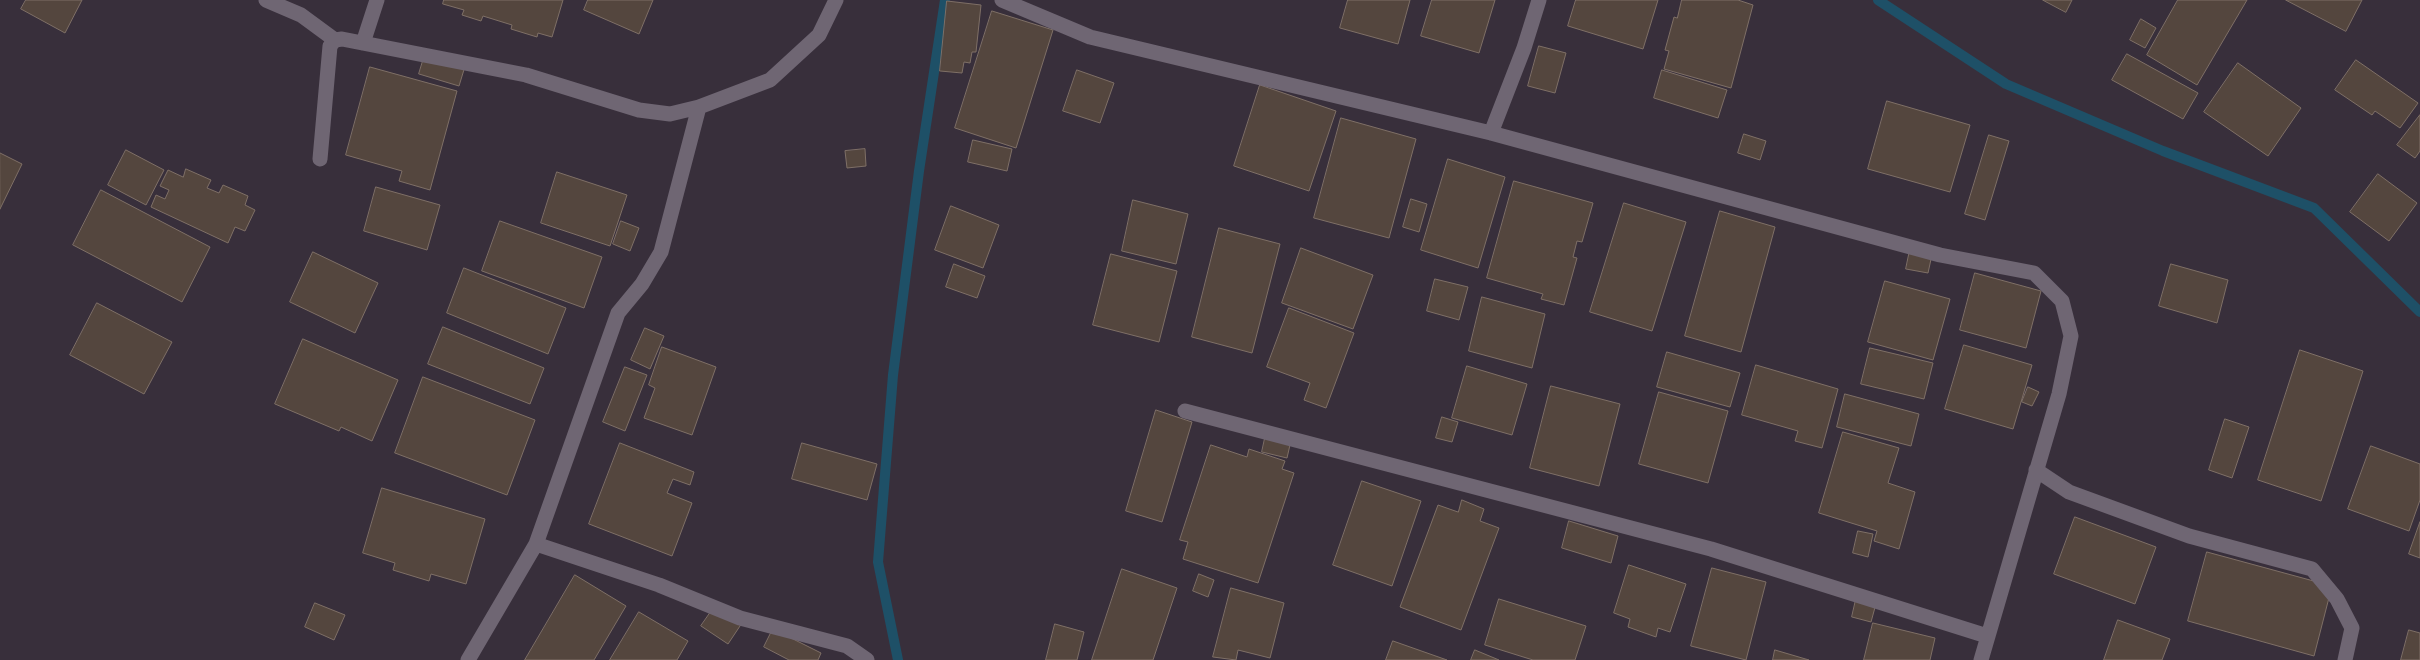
<!DOCTYPE html>
<style>
body{margin:0}
canvas{display:block;background:#382f3b}
</style>
<canvas width="2420" height="660"></canvas>
<script>
const ctx = document.querySelector('canvas').getContext('2d');
ctx.lineJoin = 'round';
function stroke(path, color, width, dash) { ctx.strokeStyle = color; ctx.lineWidth = width; ctx.lineCap = dash ? 'butt' : 'round'; ctx.setLineDash(dash || []); ctx.stroke(path); }
function fillPath(path, color) { ctx.fillStyle = color; ctx.fill(path, 'evenodd'); }
stroke(new Path2D(`
 M1878,0L2006,84L2163,151L2314,208L2420,312
 M898,660L878,562L893,375L919,171L945,0`), '#1e5067', 10);
const building = new Path2D(`
 M26,0H82L65,33L21,9Z
 M444,0H563L552,37L538,33L537,37L511,29L512,25L483,16L481,21L462,15L464,10L443,4Z
 M588,0H653L639,34L584,10Z
 M1348,0H1410L1398,44L1340,28Z
 M1432,0H1495L1479,53L1421,36Z
 M1576,0H1658L1643,49L1568,26Z
 M1682,0H1738L1753,5L1731,88L1664,69L1669,51L1665,50L1674,17L1677,18Z
 M2043,0H2072L2066,12Z
 M2178,0H2247L2197,85L2147,55Z
 M2286,0H2362L2346,31Z
 M947,1L981,5L976,52H972L970,63L964,62L962,73L940,71Z
 M992,11L1053,30L1016,148L955,128Z
 M2141,19L2156,28L2145,48L2130,40Z
 M1539,46L1566,53L1555,93L1528,86Z
 M426,51L466,63L459,86L419,74Z
 M2127,54L2198,93L2183,119L2112,80Z
 M2356,60L2418,103L2400,128L2375,111L2372,115L2335,90Z
 M2238,63L2301,108L2268,156L2204,112Z
 M370,67L457,91L430,190L399,181L402,171L346,155Z
 M1077,70L1114,83L1100,123L1063,111Z
 M1662,70L1727,90L1718,118L1654,98Z
 M1260,85L1336,111L1309,191L1234,166Z
 M1887,101L1970,125L1950,192L1868,169Z
 M2420,115V151L2415,158L2397,145Z
 M1341,118L1416,139L1389,238L1314,218Z
 M1744,134L1766,141L1760,160L1738,153Z
 M1989,135L2009,141L1985,220L1965,214Z
 M973,140L1012,149L1007,171L968,162Z
 M865,149L866,166L847,168L845,151Z
 M126,150L164,170L146,205L108,185Z
 M0,153L22,164L0,209Z
 M1448,159L1505,177L1478,268L1421,250Z
 M186,169L211,180L207,188L219,193L223,185L248,196L245,205L255,210L245,231L235,227L228,243L151,207L156,195L165,199L169,190L160,186L168,170L183,177Z
 M557,172L627,195L610,246L541,223Z
 M2378,174L2417,203L2389,241L2350,212Z
 M1514,181L1593,203L1582,242L1577,241L1573,257L1577,258L1564,305L1541,299L1543,294L1487,278Z
 M376,187L440,205L427,250L364,231Z
 M101,190L210,247L182,302L73,245Z
 M1411,199L1427,204L1419,232L1403,227Z
 M1133,200L1188,214L1176,264L1122,251Z
 M1624,203L1686,222L1652,331L1590,312Z
 M951,206L999,225L983,268L935,250Z
 M1720,211L1775,227L1741,352L1685,336Z
 M500,221L602,257L584,308L482,271Z
 M621,221L639,228L630,251L613,244Z
 M1219,228L1280,244L1252,353L1192,337Z
 M1911,245L1933,250L1928,273L1906,269Z
 M1301,248L1373,275L1353,329L1282,303Z
 M313,252L378,283L355,333L290,302Z
 M1111,254L1177,271L1159,342L1093,325Z
 M954,264L985,276L977,298L946,287Z
 M2171,264L2228,280L2217,323L2159,306Z
 M464,268L566,308L548,354L447,313Z
 M1975,273L2041,291L2026,348L1960,330Z
 M1435,279L1468,287L1459,320L1427,311Z
 M1885,281L1950,299L1933,360L1868,342Z
 M1482,297L1545,314L1532,368L1469,351Z
 M97,303L172,342L144,394L70,355Z
 M1289,308L1354,333L1326,408L1304,400L1310,383L1267,367Z
 M443,327L544,368L530,404L428,364Z
 M645,328L664,336L650,369L631,360Z
 M303,339L398,380L372,441L341,427L339,431L275,404Z
 M1964,345L2032,365L2013,429L1945,409Z
 M662,347L716,367L692,435L644,418L655,388L649,385Z
 M1870,348L1933,363L1924,399L1861,384Z
 M2300,350L2363,371L2321,501L2258,480Z
 M1667,352L1740,373L1730,407L1657,387Z
 M1756,365L1838,389L1822,448L1795,441L1798,431L1742,415Z
 M1467,366L1527,384L1512,435L1452,418Z
 M625,367L647,375L625,431L603,422Z
 M423,377L535,420L507,495L395,453Z
 M1551,386L1620,404L1599,486L1530,468Z
 M2028,387L2039,392L2032,406L2022,402Z
 M1659,392L1728,411L1708,483L1639,464Z
 M1845,394L1919,414L1911,446L1837,427Z
 M1156,410L1192,422L1162,522L1126,511Z
 M1442,417L1458,422L1452,442L1436,438Z
 M2225,419L2249,427L2232,478L2209,470Z
 M1267,429L1292,436L1287,458L1262,452Z
 M1843,432L1899,448L1888,483L1915,492L1899,549L1874,541L1877,531L1819,513Z
 M620,443L694,472L690,485L673,479L667,493L692,503L672,556L589,524Z
 M802,443L877,464L867,500L792,479Z
 M1211,445L1247,457L1249,449L1285,461L1282,469L1294,473L1258,583L1183,559L1188,542L1180,540Z
 M2371,446L2420,464V500L2409,531L2348,509Z
 M1362,481L1421,501L1392,586L1333,565Z
 M382,488L485,519L466,584L431,574L429,581L393,570L395,563L363,553Z
 M1462,500L1484,509L1480,521L1499,528L1461,630L1400,607L1438,505L1458,512Z
 M2075,517L2156,547L2135,604L2054,574Z
 M1569,521L1618,536L1611,563L1562,548Z
 M2420,522V558L2409,554Z
 M1858,531L1873,534L1868,557L1853,553Z
 M2207,552L2332,586L2314,656L2188,621Z
 M1629,565L1686,584L1670,632L1658,628L1656,637L1628,627L1630,619L1614,613Z
 M1712,568L1766,582L1746,660L1691,646Z
 M1122,569L1177,588L1153,660H1092Z
 M1199,574L1214,580L1208,597L1193,591Z
 M575,575L626,606L594,660H525Z
 M1231,588L1284,603L1270,658L1238,650L1236,660L1213,657Z
 M1857,595L1877,600L1871,622L1852,617Z
 M1499,599L1586,626L1575,660H1533L1485,645Z
 M315,603L345,615L334,640L305,627Z
 M715,606L742,623L728,644L701,626Z
 M639,612L688,641L677,660H610Z
 M2118,620L2170,639L2162,660H2104Z
 M1873,623L1935,638L1930,660H1864Z
 M1055,624L1084,632L1077,660H1046Z
 M773,629L821,653L818,660H789L764,647Z
 M2409,630L2420,633V660H2401Z
 M1393,641L1447,660H1386Z
 M1475,650L1499,660H1471Z
 M1775,650L1809,660H1773Z`);
fillPath(building, '#54463e');
stroke(building, '#7e6f66', 1);
stroke(new Path2D(`
 M266,0L301,15L335,40
 M1002,0L1090,37L1491,133L1940,255L2034,273L2062,301L2071,336L2059,394L1981,660
 M363,43L377,0
 M1491,133L1524,48L1539,0
 M320,159L330,46L335,40L342,39L526,75L639,110L670,114L699,107L770,80L819,35L836,0
 M1185,411L1711,549L1987,636
 M2036,470L2069,492L2189,536L2312,569L2337,599L2352,628L2345,660
 M536,544L659,585L740,618L847,646L867,660
 M468,660L536,544L618,313L642,284L661,252L699,107`), '#6f6673', 15);
</script>
